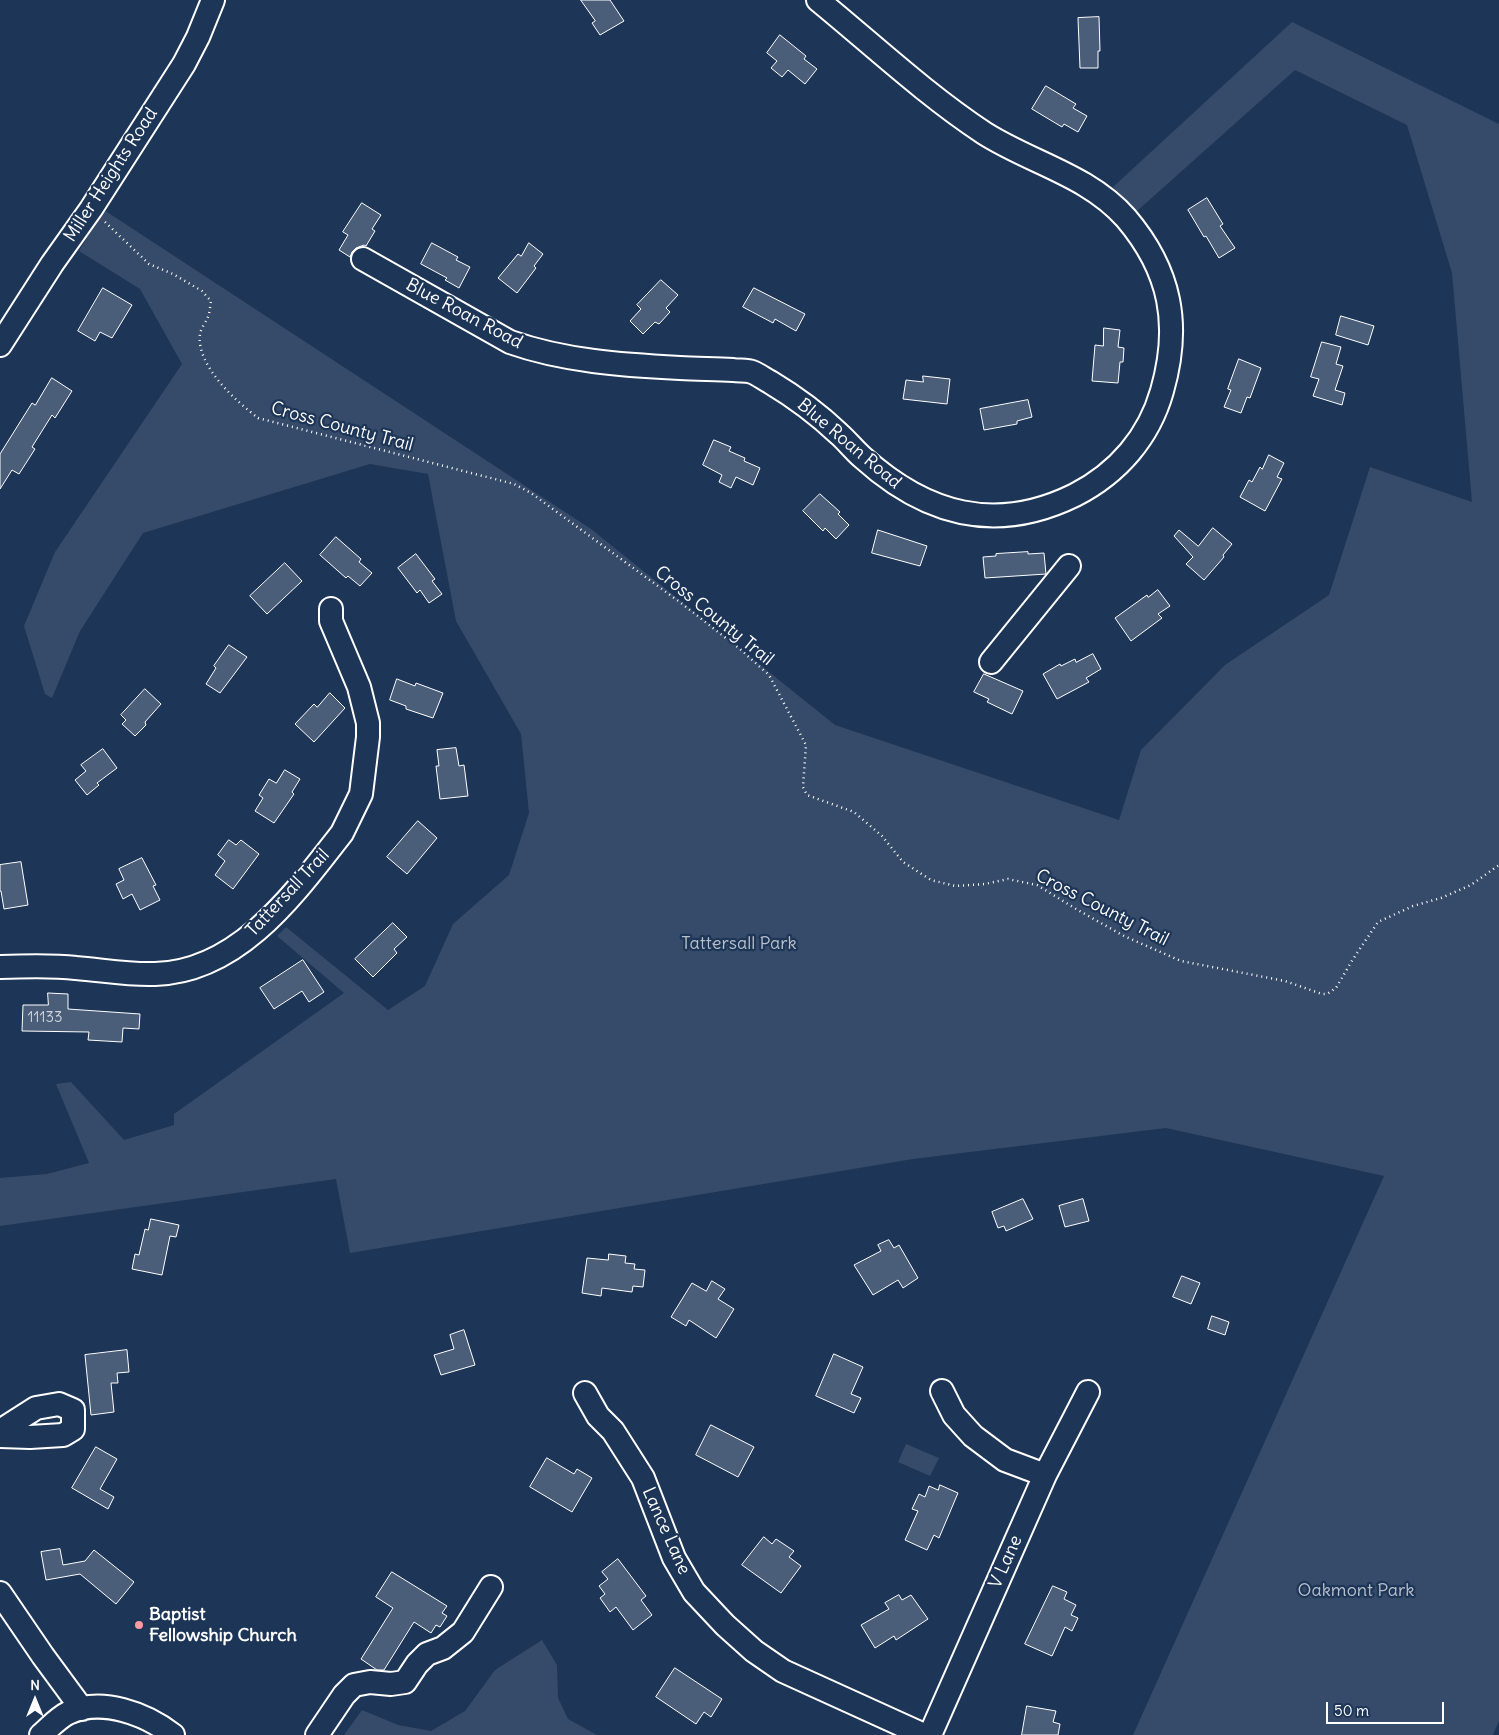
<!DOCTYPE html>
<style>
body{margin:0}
#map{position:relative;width:1499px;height:1735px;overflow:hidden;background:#1d3557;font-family:Delius,sans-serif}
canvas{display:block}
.north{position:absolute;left:10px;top:1675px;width:50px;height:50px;-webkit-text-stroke:4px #1d3557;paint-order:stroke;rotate:0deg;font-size:14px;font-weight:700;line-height:20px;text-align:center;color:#fff}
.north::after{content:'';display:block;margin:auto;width:18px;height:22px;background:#fff;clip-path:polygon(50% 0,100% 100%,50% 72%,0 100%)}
.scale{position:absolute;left:1326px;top:1702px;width:118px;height:22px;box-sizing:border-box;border:2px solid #fff;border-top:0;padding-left:6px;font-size:15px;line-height:18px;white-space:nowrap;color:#fff;-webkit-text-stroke:4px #1d3557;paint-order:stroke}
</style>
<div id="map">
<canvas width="1499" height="1735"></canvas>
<div class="north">N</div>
<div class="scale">50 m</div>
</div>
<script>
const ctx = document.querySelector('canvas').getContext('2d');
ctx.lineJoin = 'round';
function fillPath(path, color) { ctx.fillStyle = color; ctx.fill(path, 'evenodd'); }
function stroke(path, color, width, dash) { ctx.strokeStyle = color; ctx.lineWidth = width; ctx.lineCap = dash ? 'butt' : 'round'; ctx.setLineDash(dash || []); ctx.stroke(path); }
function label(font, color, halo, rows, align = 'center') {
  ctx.font = font + ' Delius,sans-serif'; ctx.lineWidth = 4.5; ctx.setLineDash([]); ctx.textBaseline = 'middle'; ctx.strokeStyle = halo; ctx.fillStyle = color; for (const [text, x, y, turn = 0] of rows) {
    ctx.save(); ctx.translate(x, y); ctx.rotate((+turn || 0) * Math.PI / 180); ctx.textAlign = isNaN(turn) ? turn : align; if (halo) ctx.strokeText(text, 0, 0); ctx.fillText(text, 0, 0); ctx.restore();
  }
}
fillPath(new Path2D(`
 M1292,22L1499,124V1721L1493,1735H1133L1384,1176L1166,1128L913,1159L350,1253L336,1179L0,1226V1178L47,1174L89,1163L56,1084L71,1082L124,1140L174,1125V1114L344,993L277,936L286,927L388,1010L425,986L453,924L509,875L529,813L521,734L456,621L428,474L370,464L143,533L80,631L52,698L45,694L24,626L55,552L182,364L140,289L79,251L104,210L591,529L835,725L1119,820L1141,750L1225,665L1329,595L1370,467L1472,502L1452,273L1407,125L1295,70L1137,211L1113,187Z
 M906,1444L939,1458L930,1476L898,1462Z
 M542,1640L557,1665L558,1698L568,1719L597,1735H344L362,1710L398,1725L431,1731L465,1711L495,1670Z`), '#364b69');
const building = new Path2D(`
 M581,0H610L624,21L600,35L592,23L595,21Z
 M1099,17L1100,51H1098V68H1080L1078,18Z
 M780,35L806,56L804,59L817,69L805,84L788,70L782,77L771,68L777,61L767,53Z
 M1046,86L1076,104L1073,108L1087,116L1078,132L1064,124L1062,127L1032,109Z
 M1207,198L1223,224L1220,226L1235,248L1219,258L1206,236L1204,237L1188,210Z
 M362,203L381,215L372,229L375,231L366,246L364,245L356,248L352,252L350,257L339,250L348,235L343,232Z
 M432,243L458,257L456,260L470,267L459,288L445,280L447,278L421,264Z
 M529,243L543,254L534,266L536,268L517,293L498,278L518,254L521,256Z
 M661,280L678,295L666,308L670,312L659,324L655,322L643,334L630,321L641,309L637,305Z
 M103,288L132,305L112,338L100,332L95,341L78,331Z
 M754,288L805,314L796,331L775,319L773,323L743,307Z
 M1341,316L1374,326L1368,345L1336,335Z
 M1104,328L1120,330L1118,347L1124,348L1123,362H1120L1118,383L1092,381L1095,345L1103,346Z
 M1322,342L1341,347L1336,364L1343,366L1335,390L1345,393L1342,405L1313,396L1319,379L1311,377Z
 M1239,359L1261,368L1250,398L1247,397L1241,413L1224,407L1231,390L1228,389Z
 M923,376L950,379L947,404L903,399L906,380L923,382Z
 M52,378L72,391L55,418L52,415L32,447L35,449L19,474L12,470L0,489V454L32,403L35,405Z
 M1028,400L1032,417L1017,421V424L984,430L980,409Z
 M714,440L731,447L729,451L745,458L744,461L760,468L753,485L736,477L731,488L719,482L722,475L703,465Z
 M1269,455L1284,463L1277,477L1282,479L1265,511L1240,497L1249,480L1252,482L1260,467L1262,469Z
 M820,494L840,512L838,514L849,525L836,539L825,528L823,531L803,511Z
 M1213,528L1232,544L1223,555L1224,557L1204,580L1186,564L1193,557L1174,536L1179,530L1198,546Z
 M878,530L927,546L920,566L872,553Z
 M336,537L361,559L359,562L372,573L360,586L348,576L346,578L320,555Z
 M1028,552V554L1044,553L1046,574L985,578L983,557L996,556V554Z
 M416,554L435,579L432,581L442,594L429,603L420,590L417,593L398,568Z
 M285,563L302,581L267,614L250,596Z
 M1158,590L1170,606L1158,614L1162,618L1131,641L1115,618L1147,595L1148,597Z
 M229,645L247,657L220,693L206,684L216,668L214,666Z
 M1093,654L1101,669L1086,678L1089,682L1057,699L1043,674L1060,664L1061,666L1075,659L1076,662Z
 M984,674L1023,691L1012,714L987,702L989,699L974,692Z
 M397,679L415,686L416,683L443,693L433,718L406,709V706L390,700Z
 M145,689L161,704L145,722L146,725L135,736L122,724L126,720L121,715Z
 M330,693L345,708L314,742L295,724L314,704L317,707Z
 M456,748L459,766L464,765L468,796L440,799L436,766H439L437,750Z
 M103,749L117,768L97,783L99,785L87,795L75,780L86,771L81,765Z
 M285,770L300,779L292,792L294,794L274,823L255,811L263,798L259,795L269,779L276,783Z
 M418,821L437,838L407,874L387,857Z
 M229,840L236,845L241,840L259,854L233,889L215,875L225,861L218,855Z
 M142,858L156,885L153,886L160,900L140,910L132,894L123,899L116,884L124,880L119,869Z
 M21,862L28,905L4,909L1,891H0V865Z
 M393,923L407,937L394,949L397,953L373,977L355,959Z
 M303,960L324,992L309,1002L302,991L274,1009L260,988Z
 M48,993L68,994V1009L140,1014L139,1029L123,1028L122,1042L88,1040L89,1032L22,1031L23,1005H48Z
 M1023,1199L1033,1219L1006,1231L1004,1226L998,1228L992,1212Z
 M1083,1199L1089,1221L1065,1227L1059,1206Z
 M151,1219L179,1225L176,1237L170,1236L162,1275L132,1269L135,1254L139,1255L145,1229L148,1230Z
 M889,1240L894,1248L899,1245L918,1278L903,1288L898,1280L873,1295L854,1265L881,1251L878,1245Z
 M609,1254L626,1256L625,1263L635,1264L634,1269L645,1270L643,1287L633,1286L632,1292L602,1288L601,1296L582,1293L587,1258L608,1260Z
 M1182,1276L1200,1283L1191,1304L1173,1297Z
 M712,1281L725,1289L718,1299L734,1309L716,1338L689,1320L686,1326L671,1317L692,1283L706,1291Z
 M1212,1316L1229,1322L1225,1335L1208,1329Z
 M464,1330L475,1365L441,1375L434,1355L454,1349L450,1335Z
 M127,1350L129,1372L117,1373L118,1383H111L114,1412L91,1415L85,1355Z
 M834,1354L863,1367L851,1394L861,1398L854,1413L816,1396Z
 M711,1425L754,1447L738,1477L696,1455Z
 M96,1447L117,1459L100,1489L114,1497L108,1509L72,1488Z
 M547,1458L574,1474L577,1469L592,1478L572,1512L530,1487Z
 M940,1485L958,1493L939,1538L934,1535L927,1550L905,1540L918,1511L912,1509L919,1494L925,1497L929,1486L938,1490Z
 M764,1537L772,1544L776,1539L794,1551L789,1557L801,1566L781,1593L742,1565Z
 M60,1549L63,1565L85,1561L94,1550L134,1582L116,1604L80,1574L46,1580L41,1552Z
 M618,1559L646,1596L641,1600L652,1615L633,1630L616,1607L610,1612L600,1598L605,1594L599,1586L608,1579L602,1572Z
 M392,1572L447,1606L442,1613L447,1616L440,1627L436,1625L431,1633L414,1622L384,1670H377L361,1659L393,1608L376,1597Z
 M1053,1586L1067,1592L1064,1599L1076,1605L1071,1615L1078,1618L1072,1631L1065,1627L1052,1656L1025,1644Z
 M899,1595L902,1600L911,1595L928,1619L896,1640L894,1636L875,1648L861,1625L889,1609L885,1603Z
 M675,1668L722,1699L711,1717L704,1712L696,1724L656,1697Z
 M1027,1706L1056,1711L1053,1722L1060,1724L1058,1735H1022Z`);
fillPath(building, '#4a5d79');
stroke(building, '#fff', 1);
const minor = new Path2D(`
 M363,259L510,342C564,361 622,365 680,368C697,369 715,369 733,370C739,371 747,370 752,372C758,374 764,379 770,382C795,397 818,414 839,434C847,441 854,450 862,457C926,515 996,534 1075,495C1118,473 1149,437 1162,391C1181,325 1171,271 1126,218C1088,175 1031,163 984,133C925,94 873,45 818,0
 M0,345L52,264L91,209L184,64L198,37L213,0
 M991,662L1069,566
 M0,967C25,966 51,965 76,968C102,970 128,975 155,974C239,972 295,893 342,833L361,794L368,737V723L359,687L331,621V609
 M942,1391L954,1415L973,1436L1005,1460L1045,1475
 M585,1393L598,1416L613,1431L643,1478L674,1558L694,1592L725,1625L754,1651L783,1671L924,1735
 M0,1431L36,1408L59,1404L73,1410V1429L63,1435L30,1437L0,1436
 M0,1593L43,1656L82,1709
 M41,1735C49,1728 58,1718 68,1713C102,1697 146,1714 173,1735
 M317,1735L344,1695L354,1685L370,1682L391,1684L405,1682L417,1664L427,1654L443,1648L463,1632L491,1587
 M930,1735L1045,1475L1088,1392`);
stroke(minor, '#fff', 26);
stroke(new Path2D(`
 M105,222L149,264L173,274L202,291L211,301C210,306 210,312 208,317C206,322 201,328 200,334C196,366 236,401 258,418L514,484L531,493L681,603L740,649L769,675L806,745L803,787L807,795L854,812L882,836L903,862L931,880L955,886L985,884L1008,879L1037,885L1076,909L1124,936L1181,961L1285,981L1322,994H1327L1336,988L1353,959L1378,922L1413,906L1441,898L1471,885L1499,865`), '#fff', 2.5, [1, 4]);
stroke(minor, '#1d3557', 22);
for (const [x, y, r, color] of [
 [139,1625,5,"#ff9aa2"]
]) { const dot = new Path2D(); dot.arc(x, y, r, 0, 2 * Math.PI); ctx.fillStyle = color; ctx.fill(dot); stroke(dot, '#1d3557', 2); }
label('15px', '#d2d6de', null, [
 ["11133",45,1018]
]);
label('18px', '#fff', '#1d3557', [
 ["Miller Heights Road",111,175,-57],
 ["Blue Roan Road",464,314,28],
 ["Cross County Trail",342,427,15],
 ["Blue Roan Road",849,444,40],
 ["Cross County Trail",714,616,39],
 ["Tattersall Trail",288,893,-47],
 ["Cross County Trail",1102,908,27],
 ["Lance Lane",666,1531,66],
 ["V Lane",1006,1562,-66]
]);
label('18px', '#b9c0ca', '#1d3557', [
 ["Tattersall Park",739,944],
 ["Oakmont Park",1356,1591]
]);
label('bold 18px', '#fff', '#1d3557', [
 ["Baptist",149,1615],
 ["Fellowship Church",149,1636]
], 'left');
</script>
